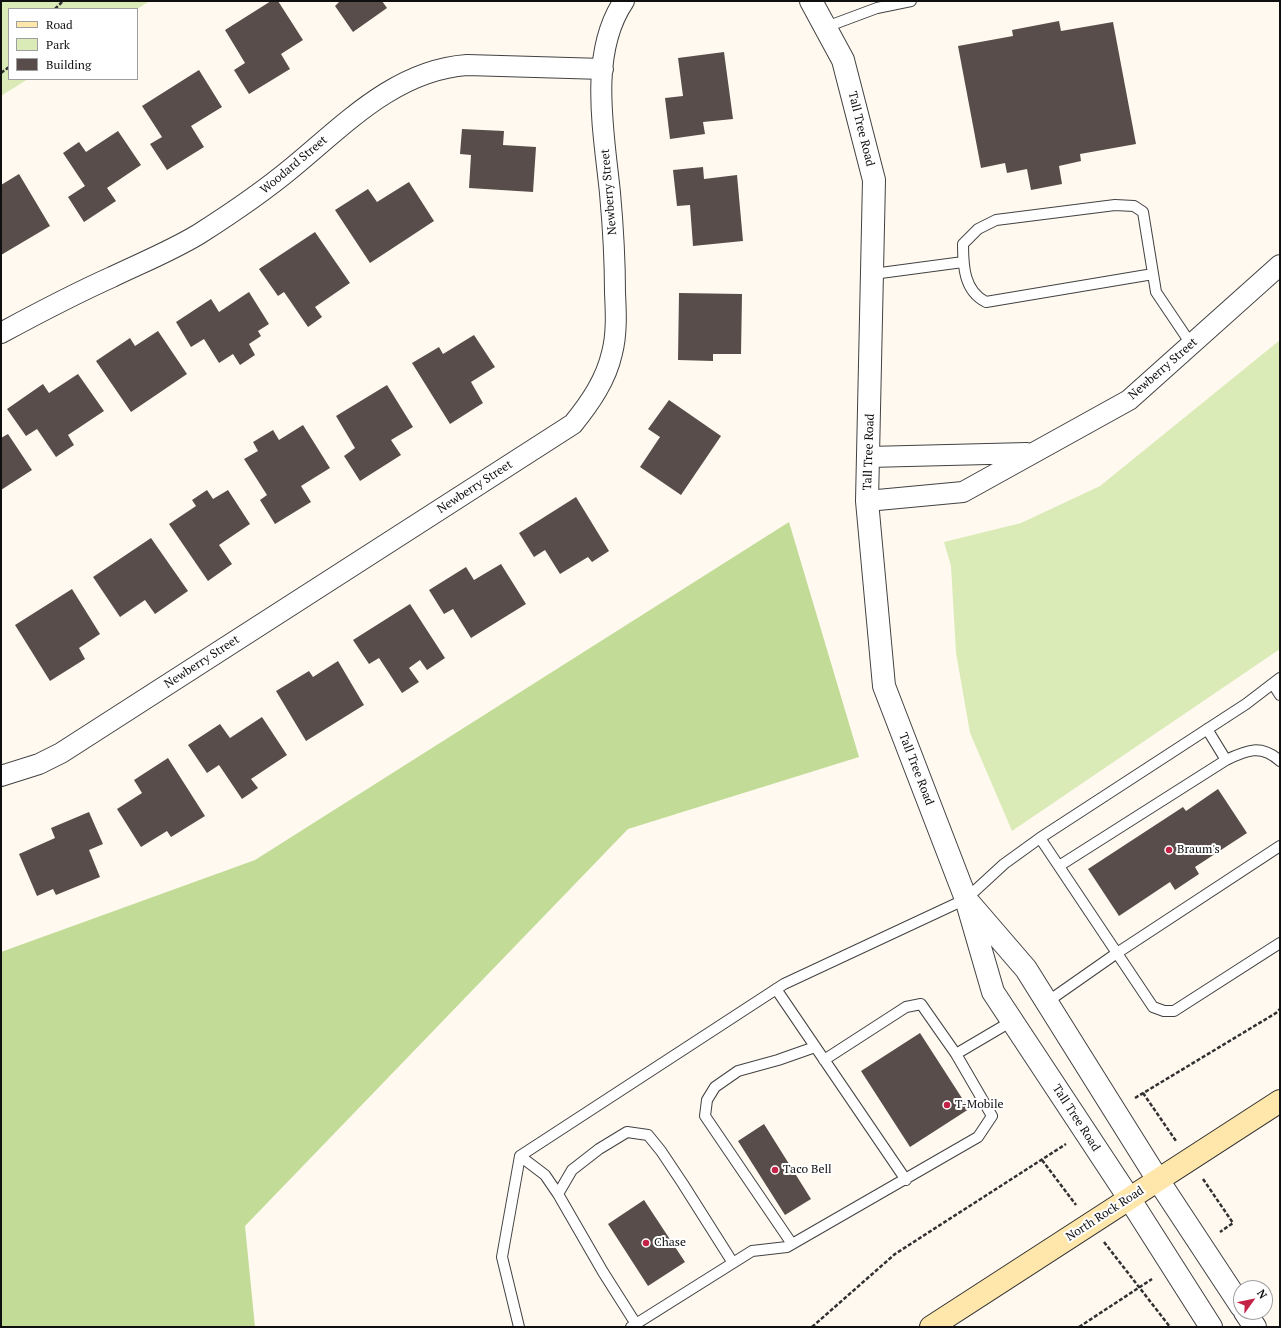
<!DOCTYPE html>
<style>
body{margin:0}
#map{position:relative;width:1281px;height:1328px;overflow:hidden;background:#fff9f0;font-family:"PT Serif",serif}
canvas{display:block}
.frame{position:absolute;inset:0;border:2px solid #0f0f0f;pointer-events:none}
.legend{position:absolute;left:8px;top:8px;width:130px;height:72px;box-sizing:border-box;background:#fff;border:1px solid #9f9f9f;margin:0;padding:5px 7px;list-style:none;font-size:12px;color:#0f0f0f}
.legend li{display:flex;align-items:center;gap:8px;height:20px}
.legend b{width:20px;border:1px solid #9f9f9f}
.north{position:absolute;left:1233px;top:1280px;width:40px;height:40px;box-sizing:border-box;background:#fff;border:1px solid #9f9f9f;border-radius:50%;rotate:57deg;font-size:11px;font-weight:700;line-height:16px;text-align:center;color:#0f0f0f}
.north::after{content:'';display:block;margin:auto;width:14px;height:18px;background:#c32246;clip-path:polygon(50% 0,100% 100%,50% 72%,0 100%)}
</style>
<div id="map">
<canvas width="1281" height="1328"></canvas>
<div class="frame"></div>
<ul class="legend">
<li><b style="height:5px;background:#ffe7ab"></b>Road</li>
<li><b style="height:11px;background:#dbebb8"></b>Park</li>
<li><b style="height:11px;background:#584d4a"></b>Building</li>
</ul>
<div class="north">N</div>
</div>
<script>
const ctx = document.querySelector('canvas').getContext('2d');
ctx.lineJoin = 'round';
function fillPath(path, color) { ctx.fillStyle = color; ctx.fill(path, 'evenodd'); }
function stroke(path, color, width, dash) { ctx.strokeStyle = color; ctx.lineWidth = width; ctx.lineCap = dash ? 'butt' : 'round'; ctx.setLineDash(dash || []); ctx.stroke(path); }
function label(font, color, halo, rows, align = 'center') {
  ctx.font = font + ' "PT Serif",serif'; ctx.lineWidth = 4; ctx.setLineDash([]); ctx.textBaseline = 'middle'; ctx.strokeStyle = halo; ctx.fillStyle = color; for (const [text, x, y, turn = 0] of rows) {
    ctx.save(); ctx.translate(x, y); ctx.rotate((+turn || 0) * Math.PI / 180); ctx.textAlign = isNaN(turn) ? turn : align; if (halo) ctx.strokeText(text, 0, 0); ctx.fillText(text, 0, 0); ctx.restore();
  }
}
fillPath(new Path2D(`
 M1,1H150L137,9H9V79H28L1,96Z
 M1280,340V649L1012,831L970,733L956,653L951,566L944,542L1021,523L1100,486Z`), '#dbebb8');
fillPath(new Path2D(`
 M789,522L859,757L628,829L245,1226L255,1327H1V952L255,860Z`), '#c2dc97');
fillPath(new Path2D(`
 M271,1H278L303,40L281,54L290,69L249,94L234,70L245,63L225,30Z
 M340,1H382L387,8L353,32L335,6Z
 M1059,21L1061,31L1113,22L1136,144L1080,154L1081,161L1059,166L1062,184L1031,190L1027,169L1007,173L1005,163L981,168L958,46L1013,36L1012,30Z
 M724,52L733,119L703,122L705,134L670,139L665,98L683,96L678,58Z
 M199,70L222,107L191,126L204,147L167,170L150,144L162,137L142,106Z
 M462,129L504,131L503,145L536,147L533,192L469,188L471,155L460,154Z
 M118,131L141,165L107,188L116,201L84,222L68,197L85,186L63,153L79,142L86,152Z
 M703,167L704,179L737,175L743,241L693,246L690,205L677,206L673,170Z
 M19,174L50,226L1,255V185Z
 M409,182L434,221L370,263L335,210L368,189L377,202Z
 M315,232L350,283L315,307L322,317L308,327L284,292L278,296L259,269Z
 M249,292L269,324L258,331L261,336L249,344L255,355L240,365L233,354L219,363L204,339L191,347L176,322L211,299L219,312Z
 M679,293L742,294L741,354H713V361L678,360Z
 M158,331L187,374L131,412L96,361L130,338L135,346Z
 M474,335L495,367L471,382L483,403L450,424L412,363L439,347L443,354Z
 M78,374L104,411L68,435L74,445L56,457L37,429L26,436L7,409L43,384L49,393Z
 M387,385L413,427L391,440L401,455L360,481L344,456L355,448L336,416Z
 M669,400L721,436L681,495L640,467L660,437L648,429Z
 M303,425L330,468L301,486L311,502L275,524L260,500L267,495L244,459L258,451L253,442L273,430L279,440Z
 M8,434L32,470L1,490V438Z
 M207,490L213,499L228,490L250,524L219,545L232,564L208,581L169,524L196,506L192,500Z
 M576,497L609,551L592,562L588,557L560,574L545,550L534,557L519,533Z
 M151,538L188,591L155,614L145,600L120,617L93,577Z
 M501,564L526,604L471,638L453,609L444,614L429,590L466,567L474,580Z
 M72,589L100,634L79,648L85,659L50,681L15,625Z
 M410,604L445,658L427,670L420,660L409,668L419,682L402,693L379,658L369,664L353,640Z
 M338,661L364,705L306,741L276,691L309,671L313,677Z
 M262,717L287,755L251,779L258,788L242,799L219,765L207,773L188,745L220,724L230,738Z
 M168,758L205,816L171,837L167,831L141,847L117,809L142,793L134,780Z
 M1218,789L1247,833L1195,867L1199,874L1175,890L1170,882L1119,916L1088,869L1183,807L1186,811Z
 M89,812L103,844L89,850L100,877L56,895L53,889L37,896L19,854L55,838L51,828Z
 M920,1033L969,1109L910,1147L861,1071Z
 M764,1124L811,1199L785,1215L738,1141Z
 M644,1200L685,1262L648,1286L608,1224Z`), '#584d4a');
const service = new Path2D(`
 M826,27L877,8L911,1
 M873,274L963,262
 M1153,274L986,302C964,291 963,266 963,244L978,229L996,220L1115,205L1134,206L1143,212L1156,292L1191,344
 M1273,684L1280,695
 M1207,729L1226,760
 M1040,838L1153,1007L1164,1011H1174L1280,943
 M1059,866L1226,760C1247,750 1261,744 1280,761
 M776,989L906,1180
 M1047,1002L1117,953L1280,846
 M824,1060L906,1007L921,1004L956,1054
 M520,1156L545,1175L558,1194L603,1272L636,1324
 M558,1194L572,1170L599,1149L627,1132L648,1135L661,1151L683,1184L733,1263
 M792,1244L705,1116L707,1100L715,1087L738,1071L778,1060L815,1047
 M519,1327L502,1257L520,1156L784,984L966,899L1004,864L1040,838L1246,704L1280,678
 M631,1327L752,1251L787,1247L978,1137L992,1116L956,1054L1012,1021`);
const minor = new Path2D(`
 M1,333C38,313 74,294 112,277C141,263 171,251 199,234C232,213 263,192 293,167C345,124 396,70 467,65L603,69
 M869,457L1027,453
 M867,501L963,492L1129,400L1280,265
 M1,776L39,764L61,753L573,424C590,403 606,380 612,353C617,334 616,312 615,293C615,260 613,226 610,193C604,133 588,54 624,1`);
const tertiary = new Path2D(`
 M811,1L843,60L874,180L867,501L884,686L966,899L993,992L1129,1198L1211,1327
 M970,904L1026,969L1158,1180L1241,1306
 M1245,1312L1255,1327`);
const secondary = new Path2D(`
 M931,1327L1280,1101`);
stroke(service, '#424242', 12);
stroke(minor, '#424242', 22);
stroke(tertiary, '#424242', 24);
stroke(secondary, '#313131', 24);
stroke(new Path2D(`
 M55,9L63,1
 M1,73L9,67
 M1143,1093L1176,1141
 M1135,1098L1276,1013L1280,1009
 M1042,1160L1076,1205
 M1203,1179L1233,1223L1220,1232
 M1104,1242L1170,1327
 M812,1327L895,1254L1066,1144
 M1079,1327L1152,1279`), '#313131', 2.5, [4, 2]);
stroke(service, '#fff', 10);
stroke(minor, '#fff', 20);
stroke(tertiary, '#fff', 22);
stroke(secondary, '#ffe7ab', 22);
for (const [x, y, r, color] of [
 [1169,850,4,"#c32246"],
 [947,1105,4,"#c32246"],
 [775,1170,4,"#c32246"],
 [646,1243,4,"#c32246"]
]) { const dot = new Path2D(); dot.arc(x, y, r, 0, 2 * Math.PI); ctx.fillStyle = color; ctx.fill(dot); stroke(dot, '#fff', 1.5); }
label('12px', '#0f0f0f', '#fff', [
 ["Tall Tree Road",861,129,76],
 ["Woodard Street",294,165,-40],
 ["Newberry Street",609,192,-95],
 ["Newberry Street",1163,369,-41],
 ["Tall Tree Road",869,452,-88],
 ["Newberry Street",475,487,-33],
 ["Newberry Street",202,662,-33],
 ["Tall Tree Road",916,769,69],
 ["Tall Tree Road",1076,1118,57],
 ["North Rock Road",1105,1214,-33]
]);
label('12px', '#0f0f0f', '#fff', [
 ["Braum's",1177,850],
 ["T-Mobile",955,1105],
 ["Taco Bell",783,1170],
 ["Chase",654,1243]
], 'left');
</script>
